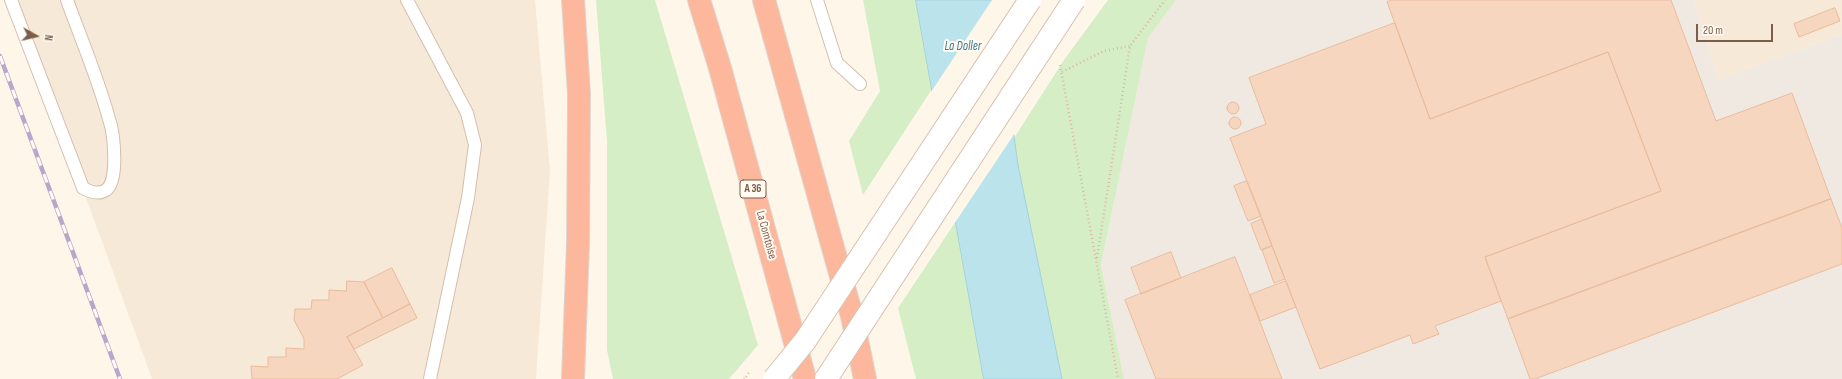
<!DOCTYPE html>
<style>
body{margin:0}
#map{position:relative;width:1842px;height:379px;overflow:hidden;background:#fef7e9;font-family:"Sofia Sans Condensed",sans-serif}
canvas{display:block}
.north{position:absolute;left:16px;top:16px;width:40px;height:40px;-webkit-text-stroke:3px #fffaf2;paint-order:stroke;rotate:98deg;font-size:11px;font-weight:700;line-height:16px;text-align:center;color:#7c5d49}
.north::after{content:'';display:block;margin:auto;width:14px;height:18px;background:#7c5d49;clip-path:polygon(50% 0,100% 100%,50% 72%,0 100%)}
.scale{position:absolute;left:1696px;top:24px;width:77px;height:18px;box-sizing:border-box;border:2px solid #7c5d49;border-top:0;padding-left:5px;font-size:12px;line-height:14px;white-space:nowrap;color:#7c5d49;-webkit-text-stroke:3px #fffaf2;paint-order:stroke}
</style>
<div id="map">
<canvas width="1842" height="379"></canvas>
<div class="north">N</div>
<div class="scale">20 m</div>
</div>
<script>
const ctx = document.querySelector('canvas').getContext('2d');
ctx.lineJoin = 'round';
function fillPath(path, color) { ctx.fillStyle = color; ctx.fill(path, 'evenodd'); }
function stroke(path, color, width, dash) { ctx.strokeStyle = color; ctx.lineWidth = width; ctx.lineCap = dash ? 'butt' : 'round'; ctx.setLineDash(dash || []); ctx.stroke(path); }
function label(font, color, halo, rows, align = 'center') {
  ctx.font = font + ' "Sofia Sans Condensed",sans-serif'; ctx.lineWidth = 4; ctx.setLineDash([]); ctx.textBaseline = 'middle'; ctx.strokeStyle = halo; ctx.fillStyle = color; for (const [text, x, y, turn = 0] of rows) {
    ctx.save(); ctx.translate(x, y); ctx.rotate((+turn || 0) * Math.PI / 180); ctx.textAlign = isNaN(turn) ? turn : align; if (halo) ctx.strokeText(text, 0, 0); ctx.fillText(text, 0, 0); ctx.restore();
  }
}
fillPath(new Path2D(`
 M14,0H535L550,171L536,379H152Z
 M1694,0H1842V34L1718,80Z`), '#f7e9d7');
fillPath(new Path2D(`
 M1176,0H1694L1718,80L1842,34V379H1124L1101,265L1148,38Z`), '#efe9e2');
fillPath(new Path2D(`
 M596,0H655L758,345L729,379H613L607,350V142Z
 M863,0H916L932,89L863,195L849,141L880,91Z
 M1108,0H1176L1148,38L1101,265L1124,379H1062L1018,165L1014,138L1064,60Z
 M956,221L984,379H916L898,308Z`), '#d5eec5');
const water = new Path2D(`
 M916,0H995L1018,165L1062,379H984Z`);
fillPath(water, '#bbe3eb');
stroke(water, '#a0d2dd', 1);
fillPath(new Path2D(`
 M992,0H997L1015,133L954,224L931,92Z`), '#fef7e9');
const building = new Path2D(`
 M1392,0H1671L1716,121L1792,93L1831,199L1508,319L1485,257L1661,191L1608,52L1430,119L1387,2Z
 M1835,8L1840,21L1799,37L1794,24Z
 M1395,23L1430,119L1608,52L1661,191L1485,257L1501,301L1435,326L1439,334L1413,344L1410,335L1320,369L1230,138L1266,124L1249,78Z
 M1227 108a6 6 0 1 1 12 0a6 6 0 1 1-12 0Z
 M1229 123a6 6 0 1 1 12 0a6 6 0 1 1-12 0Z
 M1247,181L1261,216L1248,221L1234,186Z
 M1831,199L1842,228V264L1535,379H1530L1508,319Z
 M1262,219L1272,246L1261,250L1251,224Z
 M1272,246L1285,279L1274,283L1262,250Z
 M1171,252L1181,278L1141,294L1131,268Z
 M1235,257L1282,379H1156L1125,300Z
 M392,268L410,304L383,318L364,282Z
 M347,281L364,282L383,318L347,337L363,365L337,379H252L251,366L268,367V357H286V348L304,349V339L294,320L295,309H311L312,300H329V290L346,291Z
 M1286,281L1296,307L1260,321L1250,295Z
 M410,304L417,318L354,349L347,337Z`);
fillPath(building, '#f6d6be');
stroke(building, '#eabc9d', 1);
const service = new Path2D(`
 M11,0L83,188C90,192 98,195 106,190C119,181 114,133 109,119C98,78 81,39 67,0
 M407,0L467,113L475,145L468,198L430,379
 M817,0L837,63L860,84`);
const motorway = new Path2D(`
 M699,0L720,68L805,379
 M764,0L852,316L865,379
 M573,379L578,243L579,94L573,0`);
stroke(service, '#d3bfad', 14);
stroke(motorway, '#ddd5d0', 24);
stroke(new Path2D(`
 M1060,65L1118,379
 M1062,72L1104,51L1130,46
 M1097,258L1130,46L1165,0
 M744,379L746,377`), '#dcb9a0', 2.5, [1, 3]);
stroke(service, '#fff', 12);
stroke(motorway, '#fdb79c', 22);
const rail = new Path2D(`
 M0,56L120,379`);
stroke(rail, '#baa5cb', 4.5);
stroke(rail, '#fffaf2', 3, [9]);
const secondaryBridge = new Path2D(`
 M774,379L805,341L1030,0
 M826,379L1074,0`);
stroke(secondaryBridge, '#d8c1ac', 24, []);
stroke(new Path2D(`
 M746,377L750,371`), '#dcb9a0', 2.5, [1, 3]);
stroke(secondaryBridge, '#fff', 22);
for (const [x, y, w] of [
 [753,189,26]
]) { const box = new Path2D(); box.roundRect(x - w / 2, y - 9, w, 18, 3); ctx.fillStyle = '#fffaf2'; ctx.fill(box); stroke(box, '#7c5d49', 1); }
label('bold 11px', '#7c5d49', null, [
 ["A 36",753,189]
]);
label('12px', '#7c5d49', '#fffaf2', [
 ["La Comtoise",766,235,75]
]);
label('italic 13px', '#3e7b8a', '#fffaf2', [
 ["La Doller",963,47]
]);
</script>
